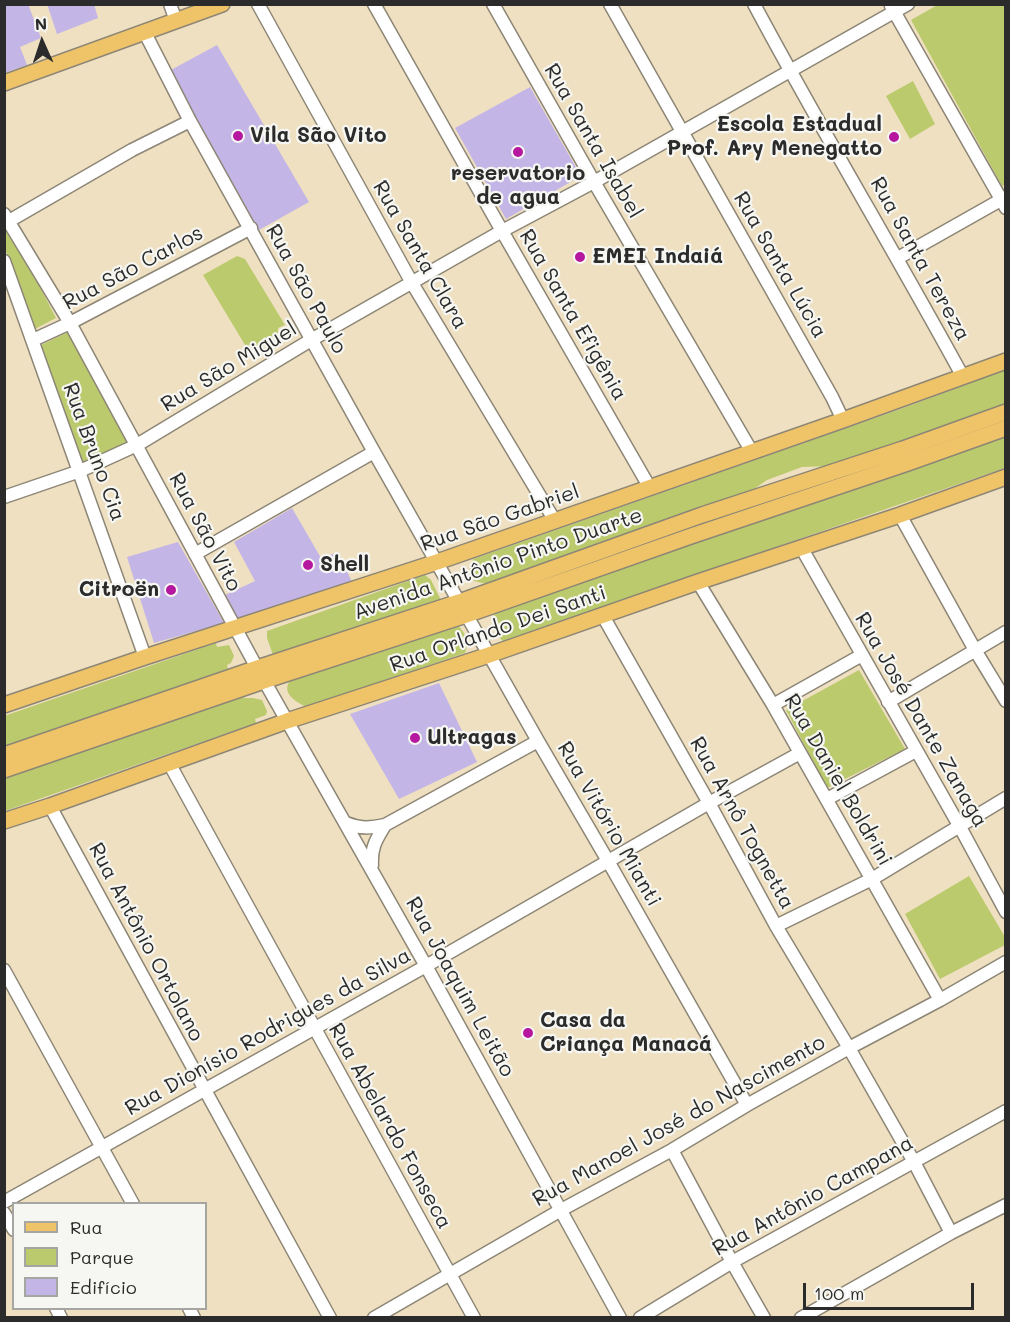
<!DOCTYPE html>
<meta charset="utf-8">
<style>
body{margin:0}
#map{position:relative;width:1010px;height:1322px;overflow:hidden;background:#efe0c1;font-family:Mali,sans-serif}
canvas{display:block}
.frame{position:absolute;inset:0;border:6px solid #2b2b2b;pointer-events:none}
.legend{position:absolute;left:12px;top:1202px;width:195px;height:108px;box-sizing:border-box;background:#f6f6f2;border:2px solid #a5a5a2;margin:0;padding:8px 10px;list-style:none;font-size:18px;color:#2b2b2b}
.legend li{display:flex;align-items:center;gap:12px;height:30px}
.legend b{width:30px;border:2px solid #a5a5a2}
.north{position:absolute;left:12px;top:12px;width:60px;height:60px;-webkit-text-stroke:4px #f6f6f2;paint-order:stroke;rotate:357deg;font-size:16px;font-weight:700;line-height:24px;text-align:center;color:#2b2b2b}
.north::after{content:'';display:block;margin:auto;width:21px;height:27px;background:#2b2b2b;clip-path:polygon(50% 0,100% 100%,50% 72%,0 100%)}
.scale{position:absolute;left:803px;top:1283px;width:171px;height:27px;box-sizing:border-box;border:3px solid #2b2b2b;border-top:0;padding-left:8px;font-size:18px;line-height:21px;white-space:nowrap;color:#2b2b2b;-webkit-text-stroke:4px #f6f6f2;paint-order:stroke}
</style>
<div id="map">
<canvas width="1010" height="1322"></canvas>
<div class="frame"></div>
<ul class="legend">
<li><b style="height:8px;background:#efc469"></b>Rua</li>
<li><b style="height:16px;background:#bbca6c"></b>Parque</li>
<li><b style="height:16px;background:#c4b5e7"></b>Edifício</li>
</ul>
<div class="north">N</div>
<div class="scale">100 m</div>
</div>
<script>
const ctx = document.querySelector('canvas').getContext('2d');
ctx.lineJoin = 'round';
function fillPath(path, color) { ctx.fillStyle = color; ctx.fill(path, 'evenodd'); }
function stroke(path, color, width, dash) { ctx.strokeStyle = color; ctx.lineWidth = width; ctx.lineCap = dash ? 'butt' : 'round'; ctx.setLineDash(dash || []); ctx.stroke(path); }
function label(font, color, halo, rows, align = 'center') {
  ctx.font = font + ' Mali,sans-serif'; ctx.lineWidth = 4.5; ctx.setLineDash([]); ctx.textBaseline = 'middle'; ctx.strokeStyle = halo; ctx.fillStyle = color; for (const [text, x, y, turn = 0] of rows) {
    ctx.save(); ctx.translate(x, y); ctx.rotate((+turn || 0) * Math.PI / 180); ctx.textAlign = isNaN(turn) ? turn : align; if (halo) ctx.strokeText(text, 0, 0); ctx.fillText(text, 0, 0); ctx.restore();
  }
}
fillPath(new Path2D(`
 M939,4L1005,5L1006,184L1002,186L911,20Z
 M913,81L935,124L910,139L886,96Z
 M4,218L56,318L33,330L18,284L5,249Z
 M237,256L245,259L285,325L278,328V335L248,350L203,275Z
 M68,332L128,444L81,463L39,346Z
 M1005,370V407L833,466L802,467L767,480L744,496L490,585L474,581L469,570L473,559L906,407Z
 M1005,434V468L503,641C492,631 491,627 495,613Z
 M425,575L431,580L441,600L273,655L267,638V631Z
 M458,625C466,635 470,641 465,653L307,707C297,703 282,694 289,682Z
 M216,643L217,647L229,645L234,656L231,663L227,665L228,669L5,747L4,716Z
 M859,670L905,749L827,788L786,710Z
 M242,695L244,698H253L262,700L267,711L266,715L255,719L256,723L5,811L4,777Z
 M969,876L1005,937V945L940,979L905,914Z`), '#bbca6c');
fillPath(new Path2D(`
 M4,4H28L41,38L20,47L27,65L4,73Z
 M47,4H94L98,18L57,34Z
 M217,45L309,202L259,230L169,71Z
 M530,87L581,176L506,219L455,128Z
 M292,508L321,558L338,552L352,582L239,622L223,596L255,581L234,542Z
 M178,542L224,623L154,643L127,557Z
 M439,683L477,762L399,799L350,714Z`), '#c4b5e7');
const minor = new Path2D(`
 M170,4L176,21
 M258,4L412,283L555,521
 M374,4L502,231L650,488
 M493,4L594,182L752,452
 M610,4L832,397L843,420
 M754,4C821,130 895,252 963,377
 M891,6L1006,208
 M145,33L190,121L374,452L538,741L608,861L747,1105
 M4,214L70,323L257,668L426,966L620,1318
 M9,221L132,150L190,121
 M898,258L1006,197
 M4,261L145,657
 M33,340L70,323L251,228
 M4,497L80,471L137,445L311,340L502,231L594,182L908,4
 M900,515L975,650L1006,701
 M801,547L960,827L1006,912
 M195,554L374,452
 M698,582L773,705L940,1000
 M603,616L709,803L776,926L849,1048L914,1162L951,1233
 M888,702L1006,632
 M773,705L862,655
 M169,763L474,1318
 M827,799L916,751
 M50,806L205,1090L330,1318
 M346,823C360,829 370,828 385,825
 M372,865C371,847 376,840 385,825L538,741
 M776,926L872,879L1006,798
 M4,970L133,1204
 M672,1150L732,1262L764,1318
 M4,1202L426,966L709,803L800,753
 M4,1213L14,1230
 M56,1308L61,1318
 M189,1308L194,1318
 M374,1318L561,1210L672,1150L747,1105L849,1048L940,1000L1006,962
 M640,1318L732,1262L1006,1111
 M801,1318L951,1233L1006,1205`);
const major = new Path2D(`
 M4,83L222,4
 M4,705L145,657L437,562L843,420L1006,361
 M4,755L257,668L459,602L702,515L903,449L1006,412
 M4,770L264,681L466,615L691,536L908,463L1006,428
 M4,821L50,806L287,721L489,655L698,582L900,515L1006,477`);
stroke(minor, '#8d8676', 15);
stroke(major, '#8d8676', 18);
stroke(minor, '#fff', 12);
stroke(major, '#efc469', 15);
for (const [x, y, r, color] of [
 [238,136,6,"#b5179e"],
 [894,137,6,"#b5179e"],
 [518,152,6,"#b5179e"],
 [580,257,6,"#b5179e"],
 [308,565,6,"#b5179e"],
 [171,590,6,"#b5179e"],
 [415,738,6,"#b5179e"],
 [528,1033,6,"#b5179e"]
]) { const dot = new Path2D(); dot.arc(x, y, r, 0, 2 * Math.PI); ctx.fillStyle = color; ctx.fill(dot); stroke(dot, '#f6f6f2', 2); }
label('bold 21px', '#2b2b2b', '#f6f6f2', [
 ["Escola Estadual",882,125,"right"],
 ["Prof. Ary Menegatto",882,149,"right"],
 ["Vila São Vito",250,136],
 ["reservatorio",518,174,"center"],
 ["de agua",518,198,"center"],
 ["EMEI Indaiá",592,257],
 ["Shell",320,565],
 ["Citroën",159,590,"right"],
 ["Ultragas",427,738],
 ["Casa da",540,1021],
 ["Criança Manacá",540,1045]
], 'left');
label('21px', '#2b2b2b', '#f6f6f2', [
 ["Rua Santa Isabel",593,141,60],
 ["Rua Santa Clara",420,255,60],
 ["Rua Santa Tereza",920,259,61],
 ["Rua Santa Lúcia",780,265,60],
 ["Rua São Carlos",133,268,-28],
 ["Rua São Paulo",306,289,61],
 ["Rua Santa Efigênia",573,315,60],
 ["Rua São Miguel",229,367,-31],
 ["Rua Bruno Cia",94,452,70],
 ["Rua São Gabriel",500,518,-19],
 ["Rua São Vito",205,532,62],
 ["Avenida Antônio Pinto Duarte",498,564,-19],
 ["Rua Orlando Dei Santi",498,629,-19],
 ["Rua José Dante Zanaga",921,720,60],
 ["Rua Daniel Boldrini",838,780,60],
 ["Rua Arnô Tognetta",742,823,61],
 ["Rua Vitório Mianti",609,824,60],
 ["Rua Antônio Ortolano",146,942,62],
 ["Rua Joaquim Leitão",460,987,61],
 ["Rua Dionísio Rodrigues da Silva",268,1032,-29],
 ["Rua Manoel José do Nascimento",679,1121,-29],
 ["Rua Abelardo Fonseca",390,1126,61],
 ["Rua Antônio Campana",813,1196,-29]
]);
</script>
